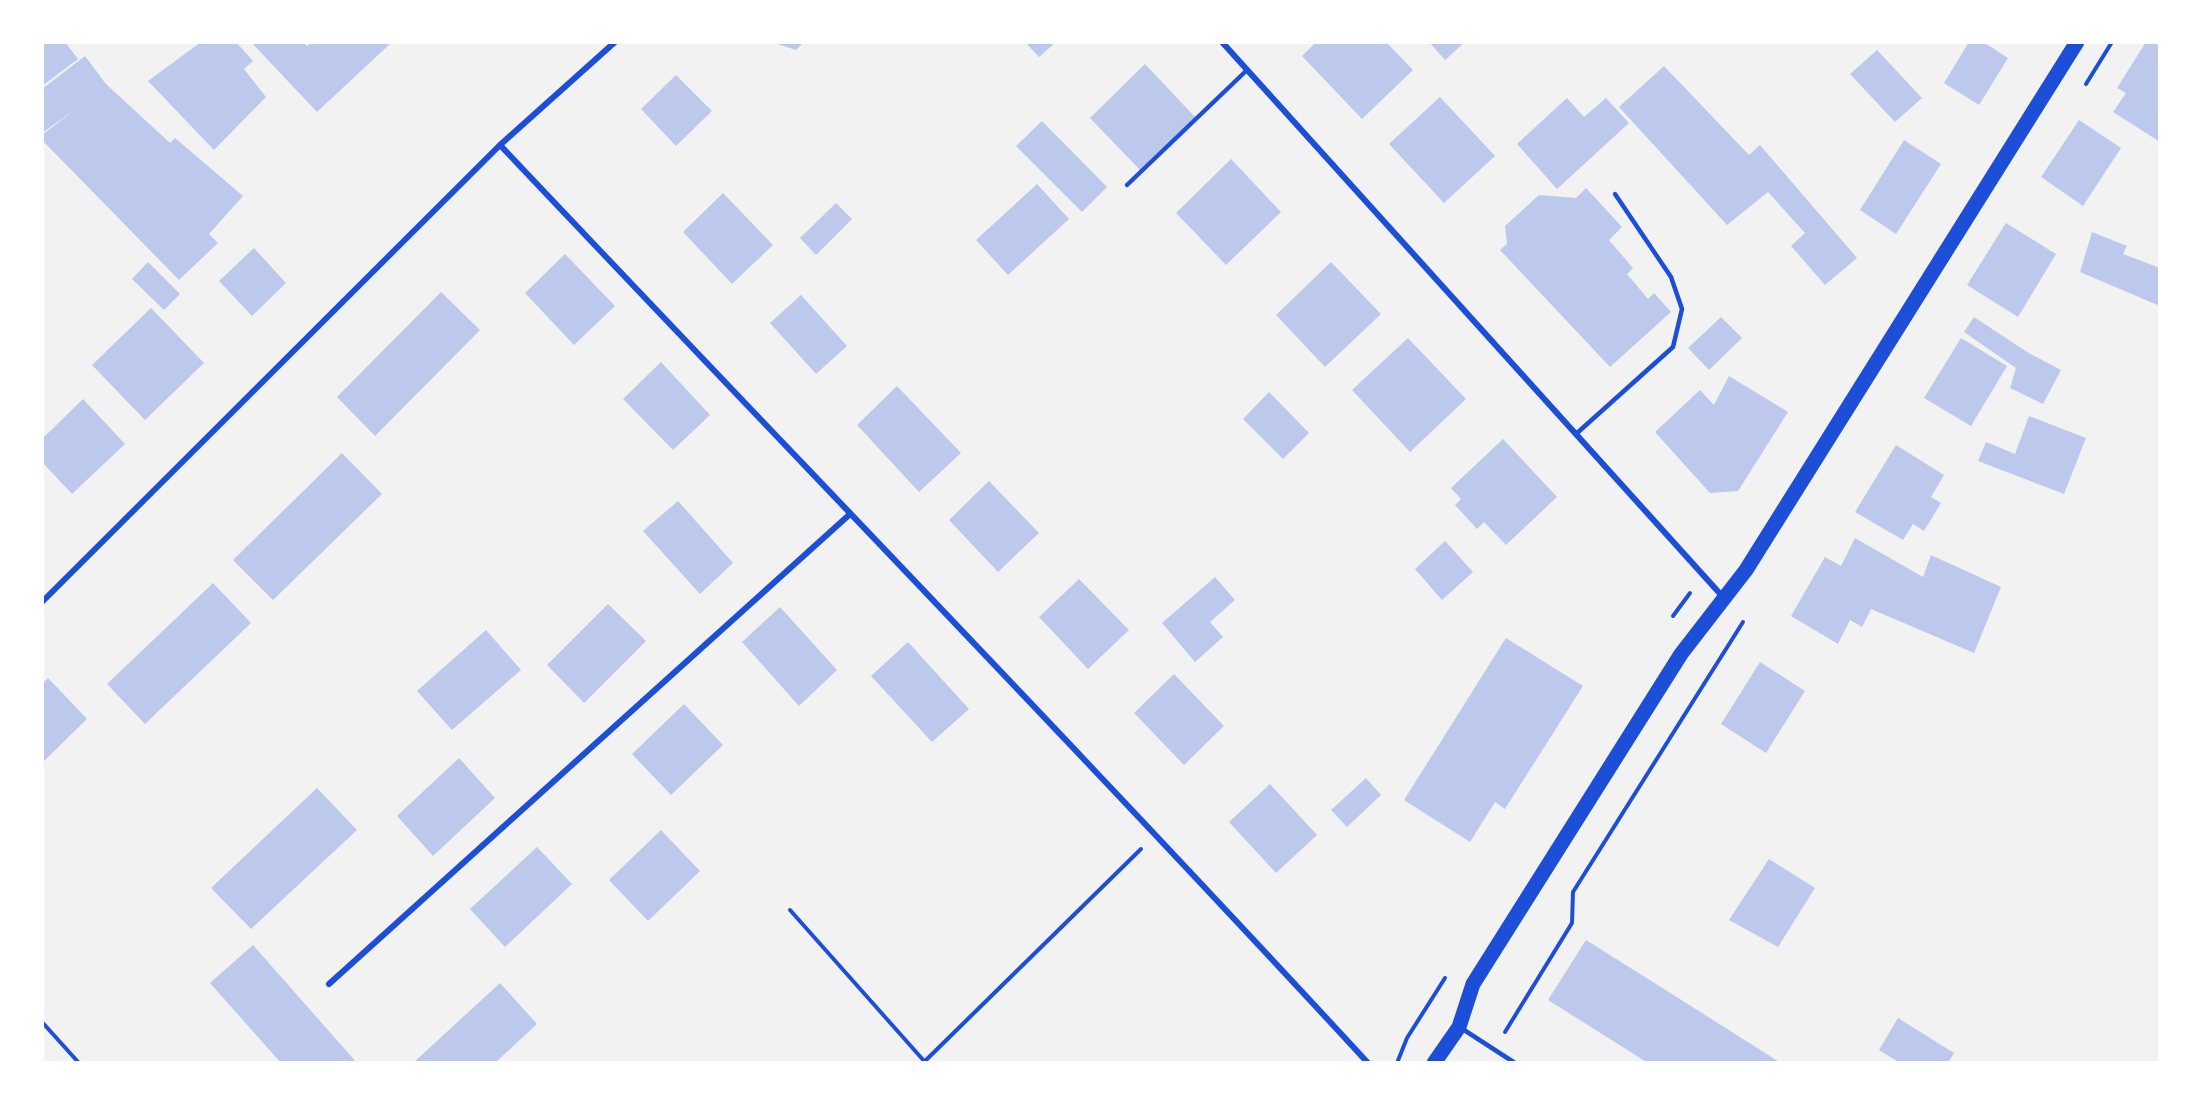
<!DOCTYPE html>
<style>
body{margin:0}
#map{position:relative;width:2202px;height:1105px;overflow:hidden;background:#f2f2f2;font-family:"PT Serif",serif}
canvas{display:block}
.frame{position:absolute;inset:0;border:44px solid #fff;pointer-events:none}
</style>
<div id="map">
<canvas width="2202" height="1105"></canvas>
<div class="frame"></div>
</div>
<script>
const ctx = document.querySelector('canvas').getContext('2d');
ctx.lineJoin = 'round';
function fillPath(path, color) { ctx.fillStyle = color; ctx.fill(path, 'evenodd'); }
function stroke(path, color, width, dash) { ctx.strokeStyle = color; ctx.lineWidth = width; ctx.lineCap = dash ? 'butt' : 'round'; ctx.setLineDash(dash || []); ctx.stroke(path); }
fillPath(new Path2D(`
 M42,42H65L78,59L42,86Z
 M201,42H236L253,61L244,69L266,97L214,150L148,81Z
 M251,42H303L307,46L312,42H392L317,112Z
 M771,42H804L796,50Z
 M1025,42H1056L1039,57Z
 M1316,42H1386L1413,70L1362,119L1302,56Z
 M1429,42H1465L1445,60Z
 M1969,42H1983L2008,58L1979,105L1944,83Z
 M2146,42L2160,45V142L2113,112L2126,93L2117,88Z
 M1877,50L1922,98L1895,122L1850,74Z
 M85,56L106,84L170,143L175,138L243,196L209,234L218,243L179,280L42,140V135L74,110L42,133V89Z
 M1145,64L1195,117L1140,170L1090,118Z
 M1664,66L1749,155L1760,145L1857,258L1825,285L1791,246L1805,233L1768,192L1727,225L1619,107Z
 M676,75L712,111L676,146L641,109Z
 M1440,97L1495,156L1444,203L1389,144Z
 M1567,98L1584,117L1606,98L1629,123L1557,189L1517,144Z
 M2079,120L2121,148L2083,206L2041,177Z
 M1042,121L1107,187L1082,212L1016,146Z
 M1904,140L1941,164L1896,234L1860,210Z
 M1231,159L1281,212L1226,265L1176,213Z
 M1037,184L1069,219L1008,275L976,240Z
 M1586,188L1622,227L1609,240L1633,268L1627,274L1648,299L1654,293L1671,312L1610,367L1500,250L1507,244L1505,226L1539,195L1576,198Z
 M723,193L773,245L732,284L683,232Z
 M836,203L852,219L816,255L800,238Z
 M2006,223L2056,254L2018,317L1967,285Z
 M2092,232L2127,246L2123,254L2160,268V306L2080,272Z
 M254,248L286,283L252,316L219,281Z
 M565,254L615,306L574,345L525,293Z
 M148,262L180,294L164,310L132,279Z
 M1331,262L1381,314L1325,367L1276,315Z
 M441,292L480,330L375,436L337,397Z
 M801,295L847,346L816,374L770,323Z
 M151,308L204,363L145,420L92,365Z
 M1721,317L1742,338L1709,370L1688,348Z
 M1974,317L2027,352L2061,370L2043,404L2010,388L2016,368L1964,332Z
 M1408,338L1466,399L1410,452L1352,390Z
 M1961,338L2007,366L1971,426L1924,398Z
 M661,362L710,415L673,450L623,399Z
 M1729,376L1788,412L1738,491L1710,493L1655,432L1700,390L1714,405Z
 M897,386L961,453L919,492L857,425Z
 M1269,392L1309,433L1283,459L1243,419Z
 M83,399L125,444L72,494L42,462V439Z
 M2029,416L2086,438L2064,494L1978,461L1986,442L2015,454Z
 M1503,439L1557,497L1506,545L1484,522L1477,529L1455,505L1461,499L1451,488Z
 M1896,445L1944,475L1931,497L1941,503L1924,531L1913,524L1903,540L1855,512Z
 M342,453L382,494L273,600L233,560Z
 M989,481L1039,533L998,572L949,520Z
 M678,501L733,563L700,594L643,531Z
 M1855,538L1923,577L1931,555L2001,587L1974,653L1871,609L1862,627L1850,620L1838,644L1791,616L1825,557L1841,566Z
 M1445,541L1473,572L1442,600L1415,569Z
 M1215,577L1235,600L1210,622L1223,637L1195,662L1162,623Z
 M1079,579L1129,630L1088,669L1039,617Z
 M213,583L251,623L145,724L107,684Z
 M608,604L646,641L584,703L547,665Z
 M780,607L837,670L799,706L742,642Z
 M486,630L521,670L452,730L417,691Z
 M1506,638L1583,686L1505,809L1495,802L1470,842L1404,800Z
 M908,642L969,709L932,742L871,676Z
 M1760,662L1805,691L1766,753L1721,724Z
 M1174,674L1224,726L1184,765L1134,713Z
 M48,678L87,719L42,763V684Z
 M684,704L723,745L671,795L632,754Z
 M459,758L495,798L433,856L397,816Z
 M1366,778L1381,795L1347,827L1331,810Z
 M1270,784L1317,835L1276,873L1229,822Z
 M317,788L357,830L251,929L211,888Z
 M661,830L700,871L648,921L609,880Z
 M537,847L572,884L505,947L470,909Z
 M1769,859L1815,888L1778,947L1729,920Z
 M1586,940L1664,989L1781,1063H1648L1548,1000Z
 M253,945L357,1063H281L210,983Z
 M500,983L537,1024L495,1063H413Z
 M1898,1018L1954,1053L1948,1063H1900L1879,1050Z`), '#bdc9ec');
stroke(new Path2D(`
 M2086,84L2112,42
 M1673,616L1690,593
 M790,910L925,1062
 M42,1022L79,1063
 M1505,1032L1572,923L1573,892L1743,622
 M923,1063L1141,849
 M1397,1063L1407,1038L1445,978`), '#1d4ed8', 4);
stroke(new Path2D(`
 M1127,185L1247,70
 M1576,434L1673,347L1682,309L1671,277L1615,194
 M1461,1028L1515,1063`), '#1d4ed8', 4.5);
stroke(new Path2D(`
 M1222,42L1723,597
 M500,145C789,451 1082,753 1368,1063
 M42,602L500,145L615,42
 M329,984L849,515`), '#1d4ed8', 6);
stroke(new Path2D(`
 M1434,1063L1459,1027L1473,984L1681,654L1746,570L2077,42`), '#1d4ed8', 15);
</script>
